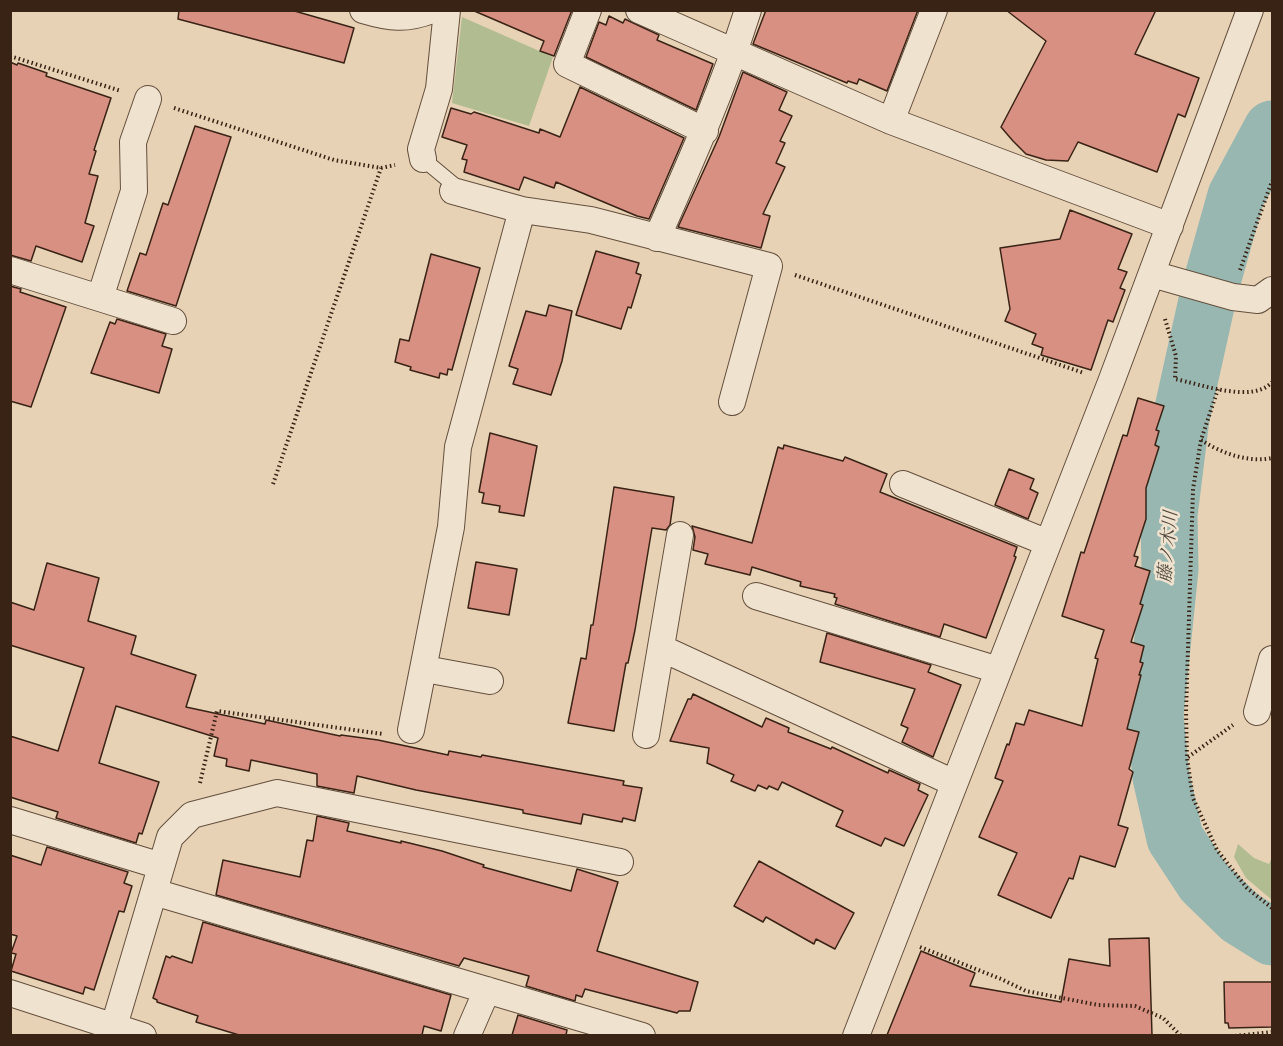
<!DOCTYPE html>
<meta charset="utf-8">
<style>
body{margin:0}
#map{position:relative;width:1283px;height:1046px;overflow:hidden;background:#e7d2b5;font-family:"IM FELL French Canon",serif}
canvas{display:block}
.frame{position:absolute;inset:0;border:12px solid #392315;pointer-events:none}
</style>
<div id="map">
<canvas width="1283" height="1046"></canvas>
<div class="frame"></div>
</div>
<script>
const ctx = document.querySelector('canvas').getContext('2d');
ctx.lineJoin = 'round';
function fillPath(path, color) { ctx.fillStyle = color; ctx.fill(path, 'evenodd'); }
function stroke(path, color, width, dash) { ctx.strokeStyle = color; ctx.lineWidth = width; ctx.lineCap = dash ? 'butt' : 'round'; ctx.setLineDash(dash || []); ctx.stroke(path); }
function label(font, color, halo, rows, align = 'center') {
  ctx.font = font + ' "IM FELL French Canon","Noto Serif JP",serif'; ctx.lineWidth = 5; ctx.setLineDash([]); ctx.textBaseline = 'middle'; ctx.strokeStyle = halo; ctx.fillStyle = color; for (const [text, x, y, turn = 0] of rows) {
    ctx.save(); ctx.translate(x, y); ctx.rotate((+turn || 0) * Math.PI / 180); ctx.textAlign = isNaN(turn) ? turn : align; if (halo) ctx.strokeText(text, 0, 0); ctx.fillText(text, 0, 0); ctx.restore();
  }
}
fillPath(new Path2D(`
 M462,17L553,57L529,126L452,103Z
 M1238,844L1254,858L1269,864L1272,857V900L1246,878L1234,857Z`), '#b1bd91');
stroke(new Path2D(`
 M1272,129L1236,196L1209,292L1181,418L1169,515L1170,569L1155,715L1161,777L1175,838L1204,882L1240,917L1272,937`), '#97b7b0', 57);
const building = new Path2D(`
 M179,10H291L354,28L344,63L178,19Z
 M472,10H572L554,56L540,51L544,41Z
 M766,10H918L887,91L859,79L857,84L848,81L847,83L753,44Z
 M1006,10H1156L1135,54L1199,78L1185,117L1178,114L1157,172L1078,142L1068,161L1046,160L1026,154L1013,141L1001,127L1046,41Z
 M609,16L623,23L625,19L629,21L659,35L657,40L713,64L696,110L586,57L599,22L606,25Z
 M10,62L17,65L18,63L47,73L46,76L111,98L94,150L96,151L89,174L98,176L85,223L94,226L82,262L36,246L31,261L10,255Z
 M743,72L787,92L779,110L792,116L780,141L785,143L776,163L785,167L763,214L770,216L761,248L678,227L719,137Z
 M580,87L684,138L649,219L637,216L556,182L554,188L524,177L519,190L464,172L467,160L462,159L467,145L442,137L451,108L471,114L474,112L539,133L540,129L560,137Z
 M195,126L231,137L176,306L127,291L140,253L146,255L163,203L168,205Z
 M1070,210L1132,234L1118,269L1127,272L1120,288L1125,290L1113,322L1108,320L1091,370L1041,355L1043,348L1032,344L1036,334L1005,321L1010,309L1000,248L1060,239Z
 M596,251L639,263L636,273L641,275L631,308L628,307L621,329L576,315Z
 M431,254L480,268L452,370L448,369L447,375L440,373L439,378L410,370L411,367L395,362L400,339L409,341Z
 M10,286L21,289L20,292L66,307L31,407L10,401Z
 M549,305L572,311L562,361L551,395L513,384L518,369L509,366L526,311L546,316Z
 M117,319L166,334L162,346L172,349L159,393L91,373L110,322L115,324Z
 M1138,398L1164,406L1156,430L1159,431L1155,445L1159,447L1146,488V519L1134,556L1138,557L1135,566L1150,571L1140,604L1143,605L1131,642L1144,646L1140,662L1143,663L1139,675H1141L1127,729L1139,732L1129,769L1133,772L1118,825L1128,828L1115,867L1080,856L1073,879L1069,878L1051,918L998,895L1017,853L979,837L1003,781L995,778L1007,744L1009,745L1016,723L1024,725L1029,710L1082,726L1098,659L1095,658L1104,630L1062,616L1081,552L1084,553L1123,435L1127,436Z
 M490,433L537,446L524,516L499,512L500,506L482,503L484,493L479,492Z
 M784,445L843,461L845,457L887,474L880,492L1017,547L1014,556L1016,557L986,638L944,624L940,637L835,604L837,598L834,597L835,594L800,586L801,582L752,567L750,575L705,564L708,554L693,550L695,537L692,526L752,543L778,447L783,449Z
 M1009,469L1034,479L1030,489L1038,493L1028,519L995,505Z
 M614,487L674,497L670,525L666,530L652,528L635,630L628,663H626L614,731L568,723L581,658L586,659L591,625H593Z
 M476,562L517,569L509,615L468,608Z
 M47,563L99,578L88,621L136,636L131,654L196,675L186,707L265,724L266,720L340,736L341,735L378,740L448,755L449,751L481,757L482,755L624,781L623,785L642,788L635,821L623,818L622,822L583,814L581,824L523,813V810L416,790L357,776L354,793L317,786V774L251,760L249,771L226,766L227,759L214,756L218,738L116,706L99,763L159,782L142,834L139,833L136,843L56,818L58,812L10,797V736L58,751L84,668L10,645V602L34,610Z
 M827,633L931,665L928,672L961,685L933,757L902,742L908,728L901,725L915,689L820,662Z
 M693,694L762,727L766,718L789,728L788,732L831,749L832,747L888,773L889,770L920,784L918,790L928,795L904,846L885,838L881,846L836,826L843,811L782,782L778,790L769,786L767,789L758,785L755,791L731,781L734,775L707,763L709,748L670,741L688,699H691Z
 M317,816L349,823L347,831L401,843V841L442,851L484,865L483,867L571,891L577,869L618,882L597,951L698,982L690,1011H679L677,1013L585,989L582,997L576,995L575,1001L526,986L529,976L464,958L459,966L216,895L223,860L300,877L307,840L313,841Z
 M47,847L128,872L124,883L132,886L124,912L119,911L94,990L85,987L83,994L11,971L16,954L11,953L17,936L10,934V855L41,865Z
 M759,861L854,913L835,949L816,939L814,944L766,917L763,922L734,906Z
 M203,922L451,995L441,1031L424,1026L422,1035H239L196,1022L198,1016L157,1002V1000L153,998L166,956L170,958L172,956L192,963Z
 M1149,938L1152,1035H887L921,951L975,973L970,986L1061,1002L1069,959L1110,966L1109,939Z
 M1224,982H1272V1027L1229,1028L1228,1023H1225Z
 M518,1015L567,1030L566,1035H512Z`);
fillPath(building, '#d89083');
stroke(building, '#392315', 1.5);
const service = new Path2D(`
 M423,159L453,184V191`);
const minor = new Path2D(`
 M363,10C390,18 406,20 432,10
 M588,10L567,64L705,131
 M639,10L891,121L1170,226
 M891,121L934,10
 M423,159L421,149L439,89L447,10
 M453,191L522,210L591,220L769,266L732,402
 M657,238C690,163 723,89 748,10
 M10,270L173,321
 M1152,274L1233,297L1258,300L1272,290
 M100,298L134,191L133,142L148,99
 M903,484L1048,543
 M756,596L998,670
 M661,648L954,783
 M425,669L490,681
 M1257,712L1272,659
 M411,730L451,527L458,447L522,210
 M646,735L680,535
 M10,820L161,866
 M154,892L642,1036
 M10,993L143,1036
 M111,1036L170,837L192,815L277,793L620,862
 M467,1036L487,990
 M856,1036L1111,382L1250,10`);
stroke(service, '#644f3d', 16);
stroke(minor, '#644f3d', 28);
stroke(new Path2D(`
 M10,56L121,91
 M174,108L334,160L381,168L395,165
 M1240,270L1272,181
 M795,275L1084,373
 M1165,319L1176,356L1175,379C1200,384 1253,404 1272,382
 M1218,389L1201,440L1193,489L1186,712L1187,758L1193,798L1217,850L1247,888L1272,908
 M1201,440C1221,453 1248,463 1272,458
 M273,484L381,168
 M1188,757L1233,725
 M200,783L217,711L383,734
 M920,947L1001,979L1026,991L1098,1005L1135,1006L1163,1018L1181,1036
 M1235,1036L1272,1032`), '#392315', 4, [1.5, 3]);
stroke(service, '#efe2cf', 14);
stroke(minor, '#efe2cf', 26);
label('italic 18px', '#50483c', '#efe2cf', [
 ["藤ノ木川",1169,547,-85]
]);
</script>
